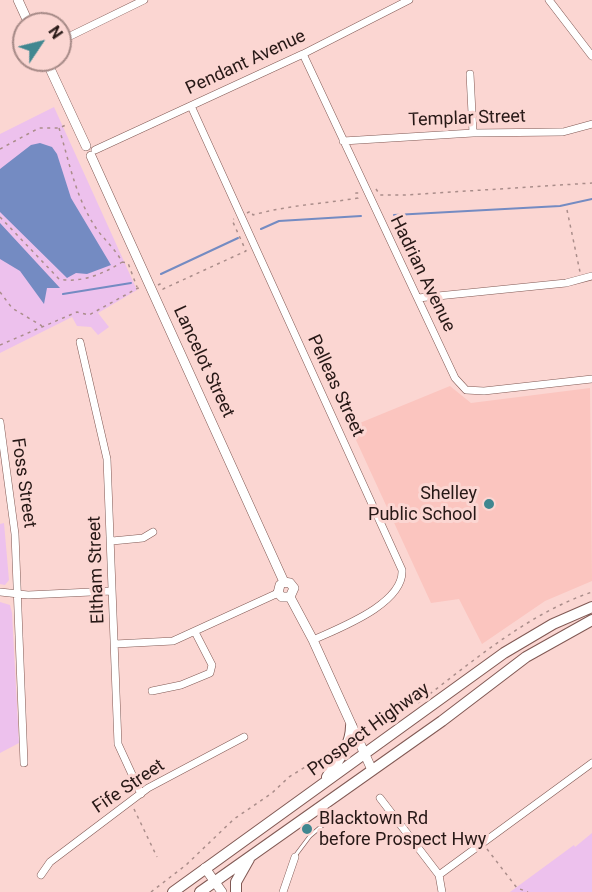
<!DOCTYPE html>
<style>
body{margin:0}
#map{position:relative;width:592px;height:892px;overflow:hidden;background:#fbd6d2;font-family:Roboto,sans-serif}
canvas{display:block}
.north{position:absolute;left:12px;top:12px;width:60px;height:60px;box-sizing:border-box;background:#fbd6d2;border:2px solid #a68a87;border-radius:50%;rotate:55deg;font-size:16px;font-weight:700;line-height:24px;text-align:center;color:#271816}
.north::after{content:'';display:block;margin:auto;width:21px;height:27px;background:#408790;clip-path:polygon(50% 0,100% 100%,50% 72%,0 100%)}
</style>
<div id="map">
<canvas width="592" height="892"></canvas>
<div class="north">N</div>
</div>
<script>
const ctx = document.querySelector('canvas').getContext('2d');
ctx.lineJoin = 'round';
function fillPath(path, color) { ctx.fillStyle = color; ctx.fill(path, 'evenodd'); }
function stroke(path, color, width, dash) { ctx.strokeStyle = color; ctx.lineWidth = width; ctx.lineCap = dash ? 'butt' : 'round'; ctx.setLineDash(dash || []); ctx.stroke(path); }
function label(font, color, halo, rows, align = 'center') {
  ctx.font = font + ' Roboto,sans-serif'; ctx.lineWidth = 6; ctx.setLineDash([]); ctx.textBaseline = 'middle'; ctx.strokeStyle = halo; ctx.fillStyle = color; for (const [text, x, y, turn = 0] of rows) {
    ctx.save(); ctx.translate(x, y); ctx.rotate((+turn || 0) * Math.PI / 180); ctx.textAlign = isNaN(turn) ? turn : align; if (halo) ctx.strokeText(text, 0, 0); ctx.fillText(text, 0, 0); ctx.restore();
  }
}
fillPath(new Path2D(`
 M450,386L471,403L590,388L592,581L545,601L482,644L459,599L431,603L350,427Z`), '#fbc5bf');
fillPath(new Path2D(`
 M54,107L137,290L98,313L109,327L98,335L91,327L77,326L72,317L0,353V134Z
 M4,523L9,580L5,585L0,584V524Z
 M0,602L10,605L12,613L19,743L0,753Z
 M592,833V892H510L574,845L575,847Z`), '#edc1ed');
fillPath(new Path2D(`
 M40,143L52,147L57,154L71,198L111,265L87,274L76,273L67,278L0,212V169L31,145Z
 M0,223L60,288H47L44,304L20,271L0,259Z`), '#748bc2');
stroke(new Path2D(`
 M394,215L560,206L592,199
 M261,229L279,221L361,216
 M161,274L238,238
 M63,294L131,283`), '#748bc2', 2);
const lane = new Path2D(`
 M295,856L310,836L330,819`);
const street = new Path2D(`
 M549,0L592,56
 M60,41L144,0
 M303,54L455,378L466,390L484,391L592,379
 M470,74L473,133
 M191,106L402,570C404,604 339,628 313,640
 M343,141L473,133L563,132L592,124
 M95,150L303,54L409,0
 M418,298L566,283L592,276
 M80,342L107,459L118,744L141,794
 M0,422L15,534L24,763
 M112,541L143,538L153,532
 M0,592L28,595L112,591
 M115,644L173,641L278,593
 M152,691L181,685L210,673L212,665L195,632
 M380,798L439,875L442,892
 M41,875L50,862L148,788L244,737
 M439,875L592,763
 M283,892L295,857`);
const secondary = new Path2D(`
 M18,0L29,24
 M46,60L86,146
 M91,156L284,582
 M284,582L280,585L278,593L282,597H290
 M284,582L290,583L294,588L290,597
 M290,597L313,640L372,770
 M205,868L222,892`);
const primary = new Path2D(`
 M327,777C338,760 351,746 351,726
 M173,892L504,653L553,624L592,607
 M200,892L442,721L526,657L592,620
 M236,892V882L249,859`);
stroke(lane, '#805954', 4.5);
stroke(street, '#805954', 8);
stroke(secondary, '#805954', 10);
stroke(primary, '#805954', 12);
stroke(new Path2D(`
 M59,128C69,161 75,195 94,225C102,238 115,248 122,262L128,263L137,287
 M0,149L39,128H59L66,125
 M376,189L380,195H405L592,183
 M567,210L580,272
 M247,213L251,211L253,215C288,205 322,204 358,198L356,193H359
 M0,217L59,279C81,284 107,272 122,262
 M158,285L160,284L163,289L246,251L232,220L234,219
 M0,292L12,308L42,326
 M0,345L77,312L89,315L138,288L142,291
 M418,703C472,662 527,614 592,592
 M134,809L157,857
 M487,849L517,888L528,892
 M151,892L186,865L234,819L272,793L289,777L334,749`), '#aa8d8a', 1.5, [3, 4.5]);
stroke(lane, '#fff', 3);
stroke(street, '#fff', 7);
stroke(secondary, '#fff', 9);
stroke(primary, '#fff', 10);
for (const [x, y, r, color] of [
 [489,504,6,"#408790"],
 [307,829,6,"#408790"]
]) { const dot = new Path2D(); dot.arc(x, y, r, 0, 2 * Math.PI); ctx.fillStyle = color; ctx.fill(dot); stroke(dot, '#fbd6d2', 2); }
label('18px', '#271816', '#fbd6d2', [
 ["Pendant Avenue",246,63,-25],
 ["Templar Street",467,119,-2],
 ["Hadrian Avenue",422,274,64],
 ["Lancelot Street",203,362,65],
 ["Pelleas Street",335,386,65],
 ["Foss Street",23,483,82],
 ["Eltham Street",97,570,-92],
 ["Prospect Highway",369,730,-36],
 ["Fife Street",129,787,-34]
]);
label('18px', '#271816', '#fbd6d2', [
 ["Shelley",477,494],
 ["Public School",477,515],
 ["Blacktown Rd",319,819,"left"],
 ["before Prospect Hwy",319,840,"left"]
], 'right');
</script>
